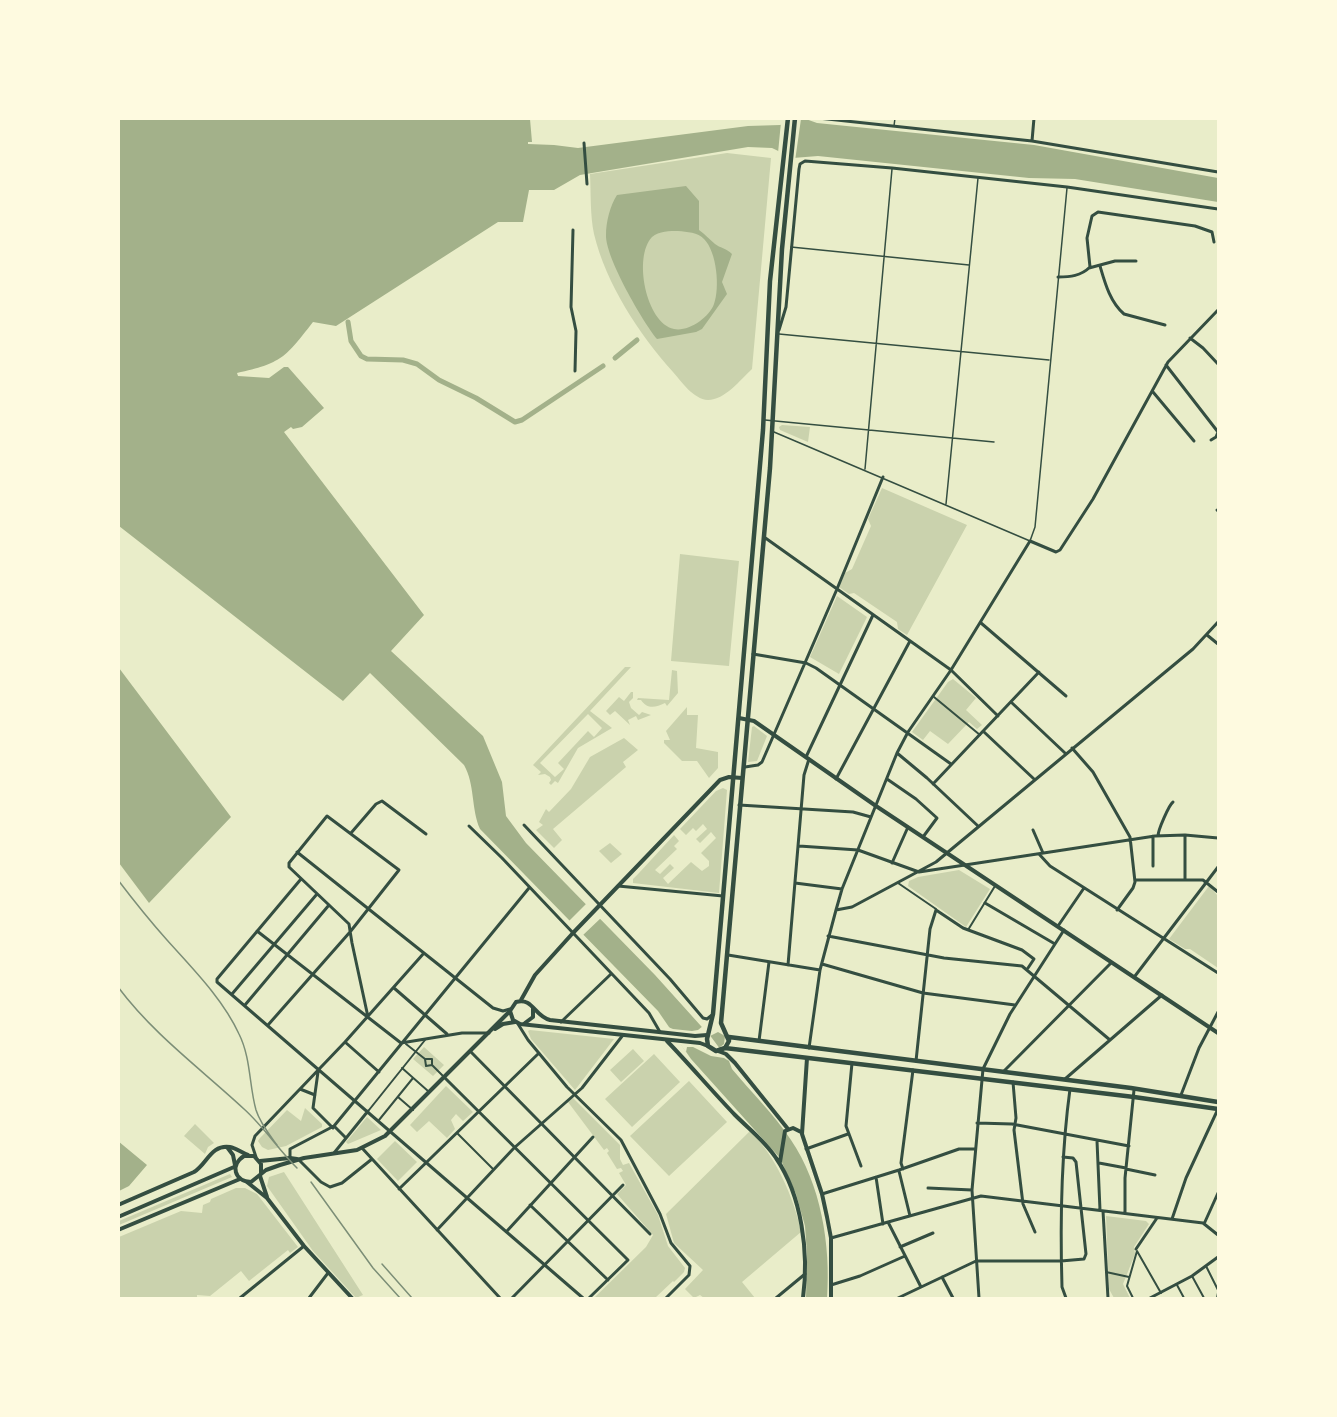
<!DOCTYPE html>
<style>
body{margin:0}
#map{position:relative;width:1337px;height:1417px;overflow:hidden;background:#e9edc9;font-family:Helvetica,sans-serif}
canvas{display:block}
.frame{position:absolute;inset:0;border:120px solid #fefae0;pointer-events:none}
</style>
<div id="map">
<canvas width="1337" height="1417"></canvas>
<div class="frame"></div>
</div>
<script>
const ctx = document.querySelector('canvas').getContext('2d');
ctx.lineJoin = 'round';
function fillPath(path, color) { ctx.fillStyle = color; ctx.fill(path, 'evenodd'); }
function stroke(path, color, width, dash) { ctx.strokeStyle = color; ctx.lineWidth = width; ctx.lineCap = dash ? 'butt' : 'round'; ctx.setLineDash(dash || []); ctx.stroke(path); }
fillPath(new Path2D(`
 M727,153L771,158L752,369C740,380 725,400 708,400C693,399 682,382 673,372C639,334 606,284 594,234C590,215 591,193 590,174Z
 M782,425L810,427L808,442L780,430L779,427Z
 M882,488L967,525L907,635L898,629L897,622L854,593L849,594L839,587L845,573L852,569L871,526L868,519Z
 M680,554L739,561L729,666L671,661Z
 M837,596L867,617L839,674L810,657Z
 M625,667H631L590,711L612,728L578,748L558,783L555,781L551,785L549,783L551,780L550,777L545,774L538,775L541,772L533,765ZM588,714L602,728L594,737L588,731L558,763L564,769L555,777L540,763Z
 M672,670L677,671L678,693L667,706L665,703C655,708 647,709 641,700H637L638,698L669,700Z
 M953,679L976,698L966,710L982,725L977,729L969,722L948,744L930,731L923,740L912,732L948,682Z
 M631,692H633V698L629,702L631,708L639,715L642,712L651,715L638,720L636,716L628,720L630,725L615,711L610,715L606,711L619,697L624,701Z
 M687,707V715H698L696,748L718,752V768L709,778L697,761H682L664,743V740H670L666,731Z
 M754,726L767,736L757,761L748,762L752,727Z
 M624,738L638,750L623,762L626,767L553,829L562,840L554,848L536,830L543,825L539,822L546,809L549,812L571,789L590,757Z
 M723,788L727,790L719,893L633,883V879L639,873L674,835L679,841L674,846L677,849L655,870L660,874L670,864L674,868L663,878L668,884L691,862L702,871L709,866V861L701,853L716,838L711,832L700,843L696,839L707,829L703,824L696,831L693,828L686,835L680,829L716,791Z
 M610,843L622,854L611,863L599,851Z
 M959,870L990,889L966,927L908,886L909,881L918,877Z
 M1209,886L1218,896V968L1190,949H1185L1169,939Z
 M530,1030L614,1039L575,1090L531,1039L528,1031Z
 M424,1047L444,1065L433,1076L413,1059Z
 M633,1049L644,1061L621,1082L610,1070Z
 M654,1054L680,1082L632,1127L605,1099Z
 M689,1081L727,1122L669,1176L630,1136Z
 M446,1086L473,1112L463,1121L456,1114L451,1120L455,1129L447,1138L429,1121L417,1132L410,1125Z
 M573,1098L620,1145V1159L623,1165L629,1163L658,1215L668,1246L685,1268L684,1272L674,1282L673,1281L655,1298H628L626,1297L624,1298H594L646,1247L653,1235L617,1194L626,1185L619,1173L623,1171L621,1168L617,1169L607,1153L609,1151L607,1148L604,1150L568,1102Z
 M305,1108L322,1124V1127L286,1146L268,1150L262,1147L258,1141L260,1138L287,1110L301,1121Z
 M367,1117L381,1130L348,1144L346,1142Z
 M195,1124L214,1143L208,1147L205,1154L184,1136Z
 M750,1131C775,1155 794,1197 801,1232L742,1282L755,1298H704L700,1295L694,1298L685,1289L703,1270L674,1243L666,1214Z
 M395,1141L417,1162L398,1181L377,1159Z
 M284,1172L363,1295L356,1298L313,1251L267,1186L269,1177Z
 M230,1174L232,1177L119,1225V1221Z
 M236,1188H245L257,1194L298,1247L290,1253L288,1250L249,1281L241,1271L210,1296L197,1295V1298H119V1237L181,1211L202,1213L203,1205L210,1202L211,1199Z
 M1106,1216L1146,1221L1149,1224L1134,1247L1135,1254L1123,1284L1130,1298H1114L1109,1289Z`), '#cad2ad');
fillPath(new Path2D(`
 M803,118L817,123L1034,145L1218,178V202L1075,179L1029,178L818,156L793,158L772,148L748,147L580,175L554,190H529L523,222H498L336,326L313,322C285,358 282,363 237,373L238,376L269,378L284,367H288L324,408L302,427L293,429L291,427L284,432L424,615L391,651L483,736L502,782L506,816L526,843L655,975L710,1036L718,1032L725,1036L724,1044L719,1048L729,1061L732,1069C751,1092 774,1114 791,1140C821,1184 831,1246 827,1298H806L807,1254L805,1226L796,1194L780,1158L691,1059L658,1011L480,829C471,809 475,784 464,765L370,673L343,701L119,526L118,119H530L532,142H528V144L554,145L578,148L748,126L780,125Z
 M686,186L699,201V230C705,234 709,239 715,244C720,248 726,248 732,254L722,282L727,294L702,329L696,332L657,339C643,322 605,257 606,235C606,222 610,206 617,195ZM678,231C687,232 698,232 704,239C717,252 720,288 714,304C709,318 688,332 674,329C646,323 633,257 652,237C659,231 670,231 678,231Z
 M119,668L231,817L149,903L119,863Z
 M118,1141L147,1165L129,1186L119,1191Z`), '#a3b18a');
fillPath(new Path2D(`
 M791,118L801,119L795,161L778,153L781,122Z
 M588,902L602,917L582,936L568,922Z
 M703,1026L729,1061L724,1058L711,1056L693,1047H687L686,1052L668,1027L673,1029L692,1031L698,1030Z`), '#e9edc9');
stroke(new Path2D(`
 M348,322L351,341L361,356L367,359L403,360L417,364L439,380L476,398L515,422L522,420L603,366
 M615,358L637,340`), '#a3b18a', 5);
stroke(new Path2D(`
 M894,126L895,118
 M791,247L969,265
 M779,334L1049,360
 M765,420L994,442
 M774,432L1030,541L1035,527L1067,188
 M865,469L892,169
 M946,504L978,178`), '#344e41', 1.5);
stroke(new Path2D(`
 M934,697L980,735
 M898,883L936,909
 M968,930L995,886
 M406,1044L425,1059
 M432,1065L426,1066L425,1059H432V1065L443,1076
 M402,1068L428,1091
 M398,1097L413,1110
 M369,1110L425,1040
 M379,1120L413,1078
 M457,1133L493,1169
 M1137,1251L1161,1293
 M1206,1266L1218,1290
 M1106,1272L1129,1277
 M1192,1276L1204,1298
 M1177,1285L1184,1298
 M1133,1298L1127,1286L1137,1251
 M1217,1298L1218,1293`), '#344e41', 2);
stroke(new Path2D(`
 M818,118L1032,141L1218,172
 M1032,141L1034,118
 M584,143L587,184
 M573,230L571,307L576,331L575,371
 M1100,266C1105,283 1110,302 1124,314L1165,325
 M1089,268L1115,261H1136
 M1058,277C1070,277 1081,276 1090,267L1087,238L1092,216L1098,212L1195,226L1212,232L1214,242
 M779,330L786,307L799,169L800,164L805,161L892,168L1067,187L1218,209
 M1190,338L1203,348L1218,364
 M1166,365L1218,432L1216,437L1211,440
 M1153,392L1194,441
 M1217,510L1218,511
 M764,537L951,670L998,716
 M981,623L1066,696
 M1207,635L1218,644
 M753,654L806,663L816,668L951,764
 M1011,702L1065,753
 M983,731L1034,779
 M1072,748L1093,772L1130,837L1135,882L1133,888L1117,910
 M897,753L927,778L978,826
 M806,757L873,615
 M745,767L758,765L762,762L837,589L883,477
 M836,779L910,641
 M887,779L916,799L937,818L923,837
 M933,784L1039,672
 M739,805L853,812L871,817
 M524,825L670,979L703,1018L707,1019L712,1015
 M469,826L502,858L649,1013L660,1032
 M1033,830L1043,853
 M351,833L376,804L382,801L426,834
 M1153,836V866
 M1158,836C1158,830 1169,805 1173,802
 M799,846L858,850L919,872L1155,836L1185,835L1218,838
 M297,852L493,1008L503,1011L510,1009
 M1039,854L1050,866L1218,973
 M892,863L908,827
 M301,879L217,979V982L583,1298
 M1185,879V835
 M1135,880H1203L1218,892
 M795,883L842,889
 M618,886L723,896
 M985,903L1055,944
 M836,910L852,907L936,862L1193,649L1218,622
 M1058,926L1084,888
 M257,931L401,1043L462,1033H489
 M828,936L944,958L1022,966L1110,1040
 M728,955L820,970
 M822,964L923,993L1015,1005
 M788,965L804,775L809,759
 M1135,976L1218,867
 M394,988L447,1034
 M232,994L317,894
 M245,1005L329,905
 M561,1022L611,974
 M518,1024L528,1040L567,1087L621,1140L660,1214L671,1243L690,1266L689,1275L666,1298
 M268,1025L350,932L399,870L327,816L289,863V867L349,924C350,931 351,937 352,943L368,1017
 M759,1041L769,962
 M345,1042L379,1072
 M809,1048L820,970L836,910L842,889L897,753L908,732L951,670L1030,541L1056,552L1060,550L1093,499L1168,362L1218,310
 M471,1052L650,1234
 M916,1061L930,929L936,910L963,928L1022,950L1034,959L1028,968
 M852,1063L846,1126L861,1166
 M1004,1071L1111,963
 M318,1072L313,1108L333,1128
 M445,1078L628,1260L589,1298
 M1065,1079L1162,995
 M1013,1082L1016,1118L1014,1130L1023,1204L1035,1232
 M300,1089L315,1095
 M1181,1095L1199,1048L1218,1012
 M977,1123L1012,1124L1129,1146
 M335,1127L346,1138
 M1097,1141L1100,1210
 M362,1148L500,1298
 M806,1149L848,1134
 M334,1153L368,1111
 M256,1157L252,1145L255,1136L345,1042L424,953
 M290,1158V1149L334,1126L529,888
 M298,1159L321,1182L330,1187L342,1183L372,1159
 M1099,1163L1126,1168
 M903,1169L901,1163L913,1070
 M1126,1169L1155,1175
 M899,1171L910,1216
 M876,1177L883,1224
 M928,1188L972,1190
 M399,1189L539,1053
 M822,1194L899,1170L959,1149H975
 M530,1205L608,1280
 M1103,1211L1108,1298
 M1125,1213V1178L1134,1090
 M1172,1219L1186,1178L1218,1109
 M888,1222L921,1287
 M1204,1224L1218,1193
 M437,1230L514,1148L582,1088L623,1035
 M507,1231L593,1137
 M831,1238L981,1196L1203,1223L1218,1235
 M900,1247L933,1233
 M1136,1249L1157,1218
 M942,1277L953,1298
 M831,1285L860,1276L905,1256
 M240,1298L304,1246
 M309,1298L328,1273
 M512,1298L623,1185
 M776,1298L805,1274
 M898,1298L976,1261H1061L1084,1259L1086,1254L1076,1162L1073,1158L1063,1157
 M979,1298L972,1190L983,1069L1010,1014L1064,930
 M1066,1298L1062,1287C1060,1221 1061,1155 1070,1089
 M1150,1298L1192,1276L1218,1257`), '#344e41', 3);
stroke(new Path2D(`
 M739,718L754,721L876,806L1218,1033
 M667,1041C690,1065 712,1091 735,1115C749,1129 765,1141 776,1158C802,1196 809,1253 803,1298
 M718,1051L726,1054L735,1063L788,1129
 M807,1058L802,1134L822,1194L827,1217L831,1238V1298
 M227,1147L233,1155L235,1165
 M780,1162L785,1131L793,1128L801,1132
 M260,1176L267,1197
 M247,1182L267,1198L304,1246L352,1298
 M118,1205L194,1172C207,1164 211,1144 230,1147C236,1148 242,1153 248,1155`), '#344e41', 4);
stroke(new Path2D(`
 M521,1000L535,975L572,934L720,780L729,777L742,778
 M525,1023L533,1017V1008
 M495,1029L503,1024L515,1022
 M707,1035L695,1036L550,1020C534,1016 533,997 516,1002L510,1011L513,1020L520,1024L700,1043L708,1046
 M260,1161L290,1158L297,1159
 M261,1174V1164L254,1156H244C230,1165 234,1181 251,1182L266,1170L280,1165L304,1158L357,1150L385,1136L510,1011
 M118,1217L234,1167
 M118,1230L240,1179`), '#344e41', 4);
stroke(new Path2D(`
 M788,118L770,281L763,430L713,1014L707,1039L708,1046L716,1051L725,1048L729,1041L721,1023L770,468L782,249L795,118
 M729,1037L1131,1088L1218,1102
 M725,1048L1134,1097L1218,1109`), '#344e41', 4.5);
stroke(new Path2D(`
 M118,880C134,901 150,921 167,940C193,969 223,999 239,1034C251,1058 249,1085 256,1110C260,1123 269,1134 277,1145
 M118,987C154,1035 201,1069 244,1109C264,1127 278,1149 297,1168
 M311,1182L373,1268L400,1298
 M382,1264L412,1298`), '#7c8e77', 1.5);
</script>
